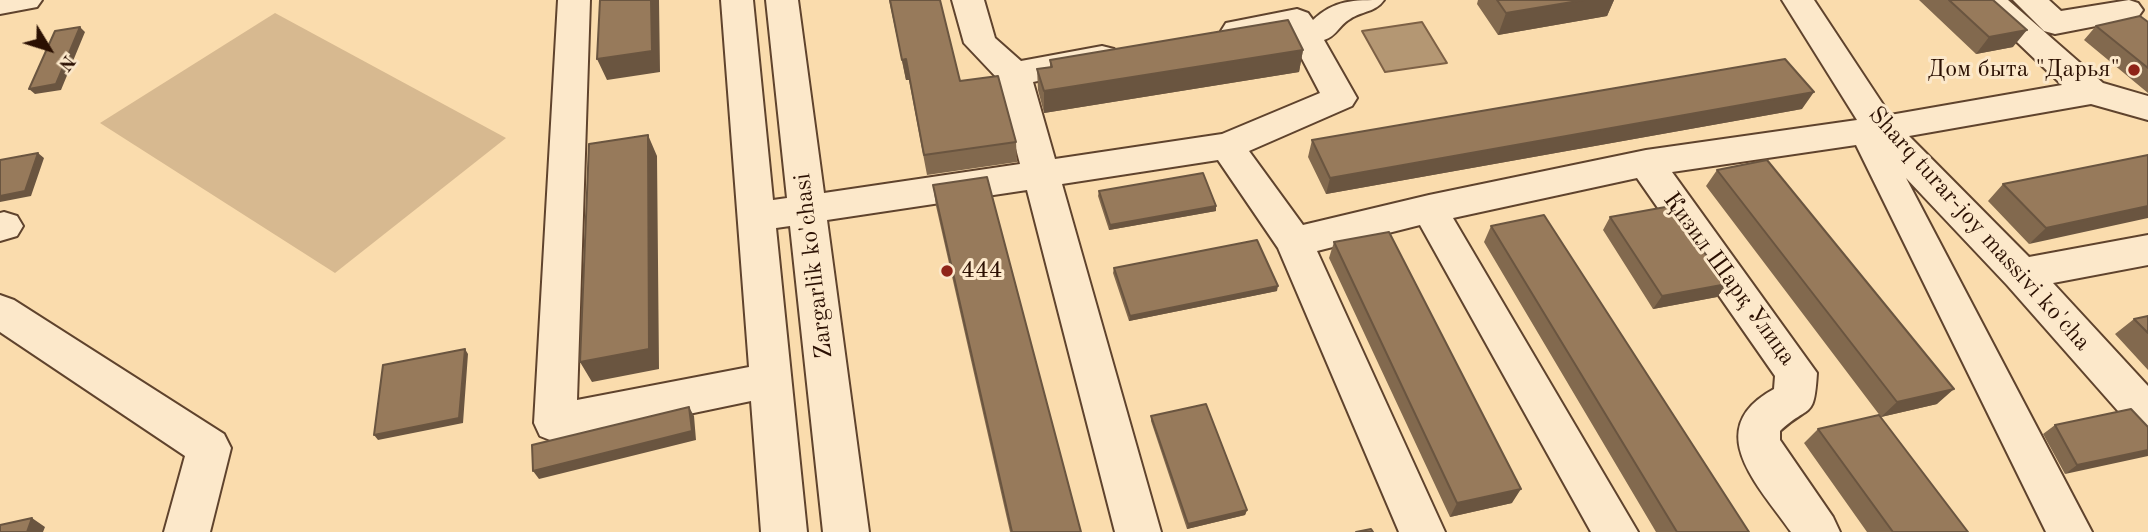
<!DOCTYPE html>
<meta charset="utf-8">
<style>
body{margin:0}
#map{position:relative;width:2148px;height:532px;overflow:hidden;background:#fadcad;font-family:"Old Standard TT",serif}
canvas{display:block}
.north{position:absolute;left:14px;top:14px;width:70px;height:70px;-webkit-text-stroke:5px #fce8ca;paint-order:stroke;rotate:128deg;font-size:19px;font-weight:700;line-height:28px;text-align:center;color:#2b1002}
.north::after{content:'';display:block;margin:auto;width:24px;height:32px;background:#2b1002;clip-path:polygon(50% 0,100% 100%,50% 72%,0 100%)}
</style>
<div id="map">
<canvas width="2148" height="532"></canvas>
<div class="north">N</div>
</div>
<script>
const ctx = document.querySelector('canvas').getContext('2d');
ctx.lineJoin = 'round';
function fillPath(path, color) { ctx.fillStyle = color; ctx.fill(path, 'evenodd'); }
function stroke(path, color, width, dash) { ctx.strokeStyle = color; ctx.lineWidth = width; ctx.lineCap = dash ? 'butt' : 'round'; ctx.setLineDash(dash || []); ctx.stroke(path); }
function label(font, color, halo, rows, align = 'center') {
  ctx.font = font + ' "Old Standard TT",serif'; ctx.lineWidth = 6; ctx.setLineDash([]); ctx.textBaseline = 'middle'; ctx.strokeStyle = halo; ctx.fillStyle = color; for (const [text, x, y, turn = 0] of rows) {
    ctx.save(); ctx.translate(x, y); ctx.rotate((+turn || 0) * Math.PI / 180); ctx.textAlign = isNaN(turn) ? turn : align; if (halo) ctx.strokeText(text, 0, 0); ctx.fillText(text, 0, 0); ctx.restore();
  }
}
fillPath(new Path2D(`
 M275,13L506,138L335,273L100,123Z`), '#d7b990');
const water = new Path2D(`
 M1422,22L1447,63L1385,72L1362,31Z`);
fillPath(water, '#b49773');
stroke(water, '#7d6146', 2);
const minor = new Path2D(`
 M0,0H42L37,7L0,14Z
 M558,0H590L577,400L749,367L721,0H753L773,200L787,198L766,0H798L824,193L1020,164L998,79L964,43L952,0H984L995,38L1021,61L1102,46L1114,49L1119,57L1114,65L1033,82L1055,159L1222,134L1320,93L1288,32L1237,42L1226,39L1221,31L1226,23L1297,9L1308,13L1313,20C1334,0 1353,0 1384,0C1376,12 1362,11 1350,19C1339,25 1337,36 1324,40L1357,98L1352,106L1249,151L1303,225L1429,195L1646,150L1857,120L1782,0H1814L1890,115L2062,85L1973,0H2008L2103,83L2148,96V120L2091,104L1909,136L2029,257L2148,235V265L2053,283L2148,386V433L2133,428L2007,285L1906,178L2092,532H2046L1856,145L1672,172L1817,373C1814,421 1810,403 1780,431V440L1833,517L1840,532H1791C1759,486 1700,429 1774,389L1775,376L1637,178L1453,218L1638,532H1591L1420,225L1317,251L1445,532H1399L1278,248L1218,160L1062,184L1161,532H1115L1027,190L827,220L869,532H823L790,226L776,228L807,532H761L751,401L555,442L540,436L534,423Z
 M2013,0H2049L2061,11L2129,0L2138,3L2143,10L2138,17L2127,20L2055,34L2044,31Z
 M4,212L17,216L23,226L17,236L0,241V213Z
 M0,295L14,300L224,434L231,448L210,532H164L185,456L0,332Z`);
stroke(minor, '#5f432d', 4);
fillPath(minor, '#fce8ca');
fillPath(new Path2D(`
 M889,0H940L960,81L1016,142L1017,162L927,175L909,80H906Z
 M1478,0H1614L1607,16L1498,35L1477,4Z
 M1919,0H1993L2013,47L1976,54Z
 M2148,22V93L2084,40L2096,26Z
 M1303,50L1299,72L1044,113L1038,90L1037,69L1050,67V60Z
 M1802,109L1326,194L1308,157L1312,140Z
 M2148,155L2029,244L1988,201L2003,184Z
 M1717,170L1937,404L1881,417L1706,186Z
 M933,185L1081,532H1010L936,206Z
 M1099,191L1216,211L1109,230L1098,196Z
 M1610,217L1727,284L1717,297L1653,309L1603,230Z
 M1491,226L1749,532H1656L1484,242Z
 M1334,242L1512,503L1450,517L1329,258Z
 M1114,268L1277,291L1129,321L1113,273Z
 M2148,316V370L2115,334L2134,319Z
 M1151,416L1247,510L1245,515L1187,529L1151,421Z
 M2055,425L2148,427L2065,474L2043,434Z
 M1818,429L1968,532H1867L1804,443Z`), '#82694e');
fillPath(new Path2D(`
 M651,0H659L660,72L607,80L597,59Z
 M1584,0H1614L1607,16L1498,35L1506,13Z
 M80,27L85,32L61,90L35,94L29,89Z
 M2027,30L2013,47L1976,54L1989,37Z
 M1303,50L1299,72L1044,113V91Z
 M906,59L909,80H906L902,60Z
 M1814,92L1802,109L1326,194L1330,178Z
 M648,135L657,156L659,369L592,382L580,362Z
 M38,153L44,158L31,196L0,202V196Z
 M1216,206V211L1109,230L1110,225Z
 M2148,206V218L2029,244L2046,228Z
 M1727,284L1717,297L1653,309L1662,296Z
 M1278,286L1277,291L1129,321L1130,316Z
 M465,349L468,354L463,423L378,440L374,435Z
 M1954,389L1937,404L1881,417L1897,402Z
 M689,407L694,416L696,440L539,479L533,471Z
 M2148,450V456L2065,474L2077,465Z
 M1521,489L1512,503L1450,517L1457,503Z
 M1247,510L1245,515L1187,529L1188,524Z
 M32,518L45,527L43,532H27Z`), '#6a5540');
const building = new Path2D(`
 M600,0H651L652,51L597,59Z
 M890,0H940L960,81L998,76L1016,142L924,155L906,59L902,60Z
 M1497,0H1584L1506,13Z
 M1949,0H1993L2027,30L1989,37Z
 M2140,16L2148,22V68L2096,26Z
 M1288,20L1303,50L1044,91L1037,69L1052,67L1050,60Z
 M80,27L56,84L29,89L55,31Z
 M1785,59L1814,92L1330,178L1312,140Z
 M648,135L649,349L580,362L589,144Z
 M38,153L25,191L0,196V160Z
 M2148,155V206L2046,228L2003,184Z
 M1767,160L1954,389L1897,402L1717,170Z
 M1203,173L1216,206L1110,225L1099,191Z
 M987,177L1081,532H1012L933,185Z
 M1671,206L1727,284L1662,296L1610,217Z
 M1544,215L1749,532H1677L1491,226Z
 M1389,232L1521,489L1457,503L1334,242Z
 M1257,240L1278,286L1130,316L1114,268Z
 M2148,316V333L2134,319Z
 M465,349L459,418L374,435L383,365Z
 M1206,404L1247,510L1188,524L1151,416Z
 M689,407L692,431L533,471L532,445Z
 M2131,409L2148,427V450L2077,465L2055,425Z
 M1879,415L1968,532H1893L1818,429Z
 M32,518L27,532H0V525Z
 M1371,529L1373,532H1356Z`);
fillPath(building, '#977a5b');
stroke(building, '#6a5540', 2);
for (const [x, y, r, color] of [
 [2134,70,7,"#8f2418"],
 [947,271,7,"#8f2418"]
]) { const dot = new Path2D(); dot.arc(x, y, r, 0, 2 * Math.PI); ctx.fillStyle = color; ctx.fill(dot); stroke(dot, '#fce8ca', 2.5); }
label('24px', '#2b1002', '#fce8ca', [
 ["Дом быта \"Дарья\"",2120,70],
 ["444",961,271,"left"]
], 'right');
label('24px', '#2b1002', '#fce8ca', [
 ["Sharq turar-joy massivi ko'cha",1979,229,48],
 ["Zargarlik ko'chasi",814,266,-97],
 ["Қизил Шарқ Улица",1729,279,54]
]);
</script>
